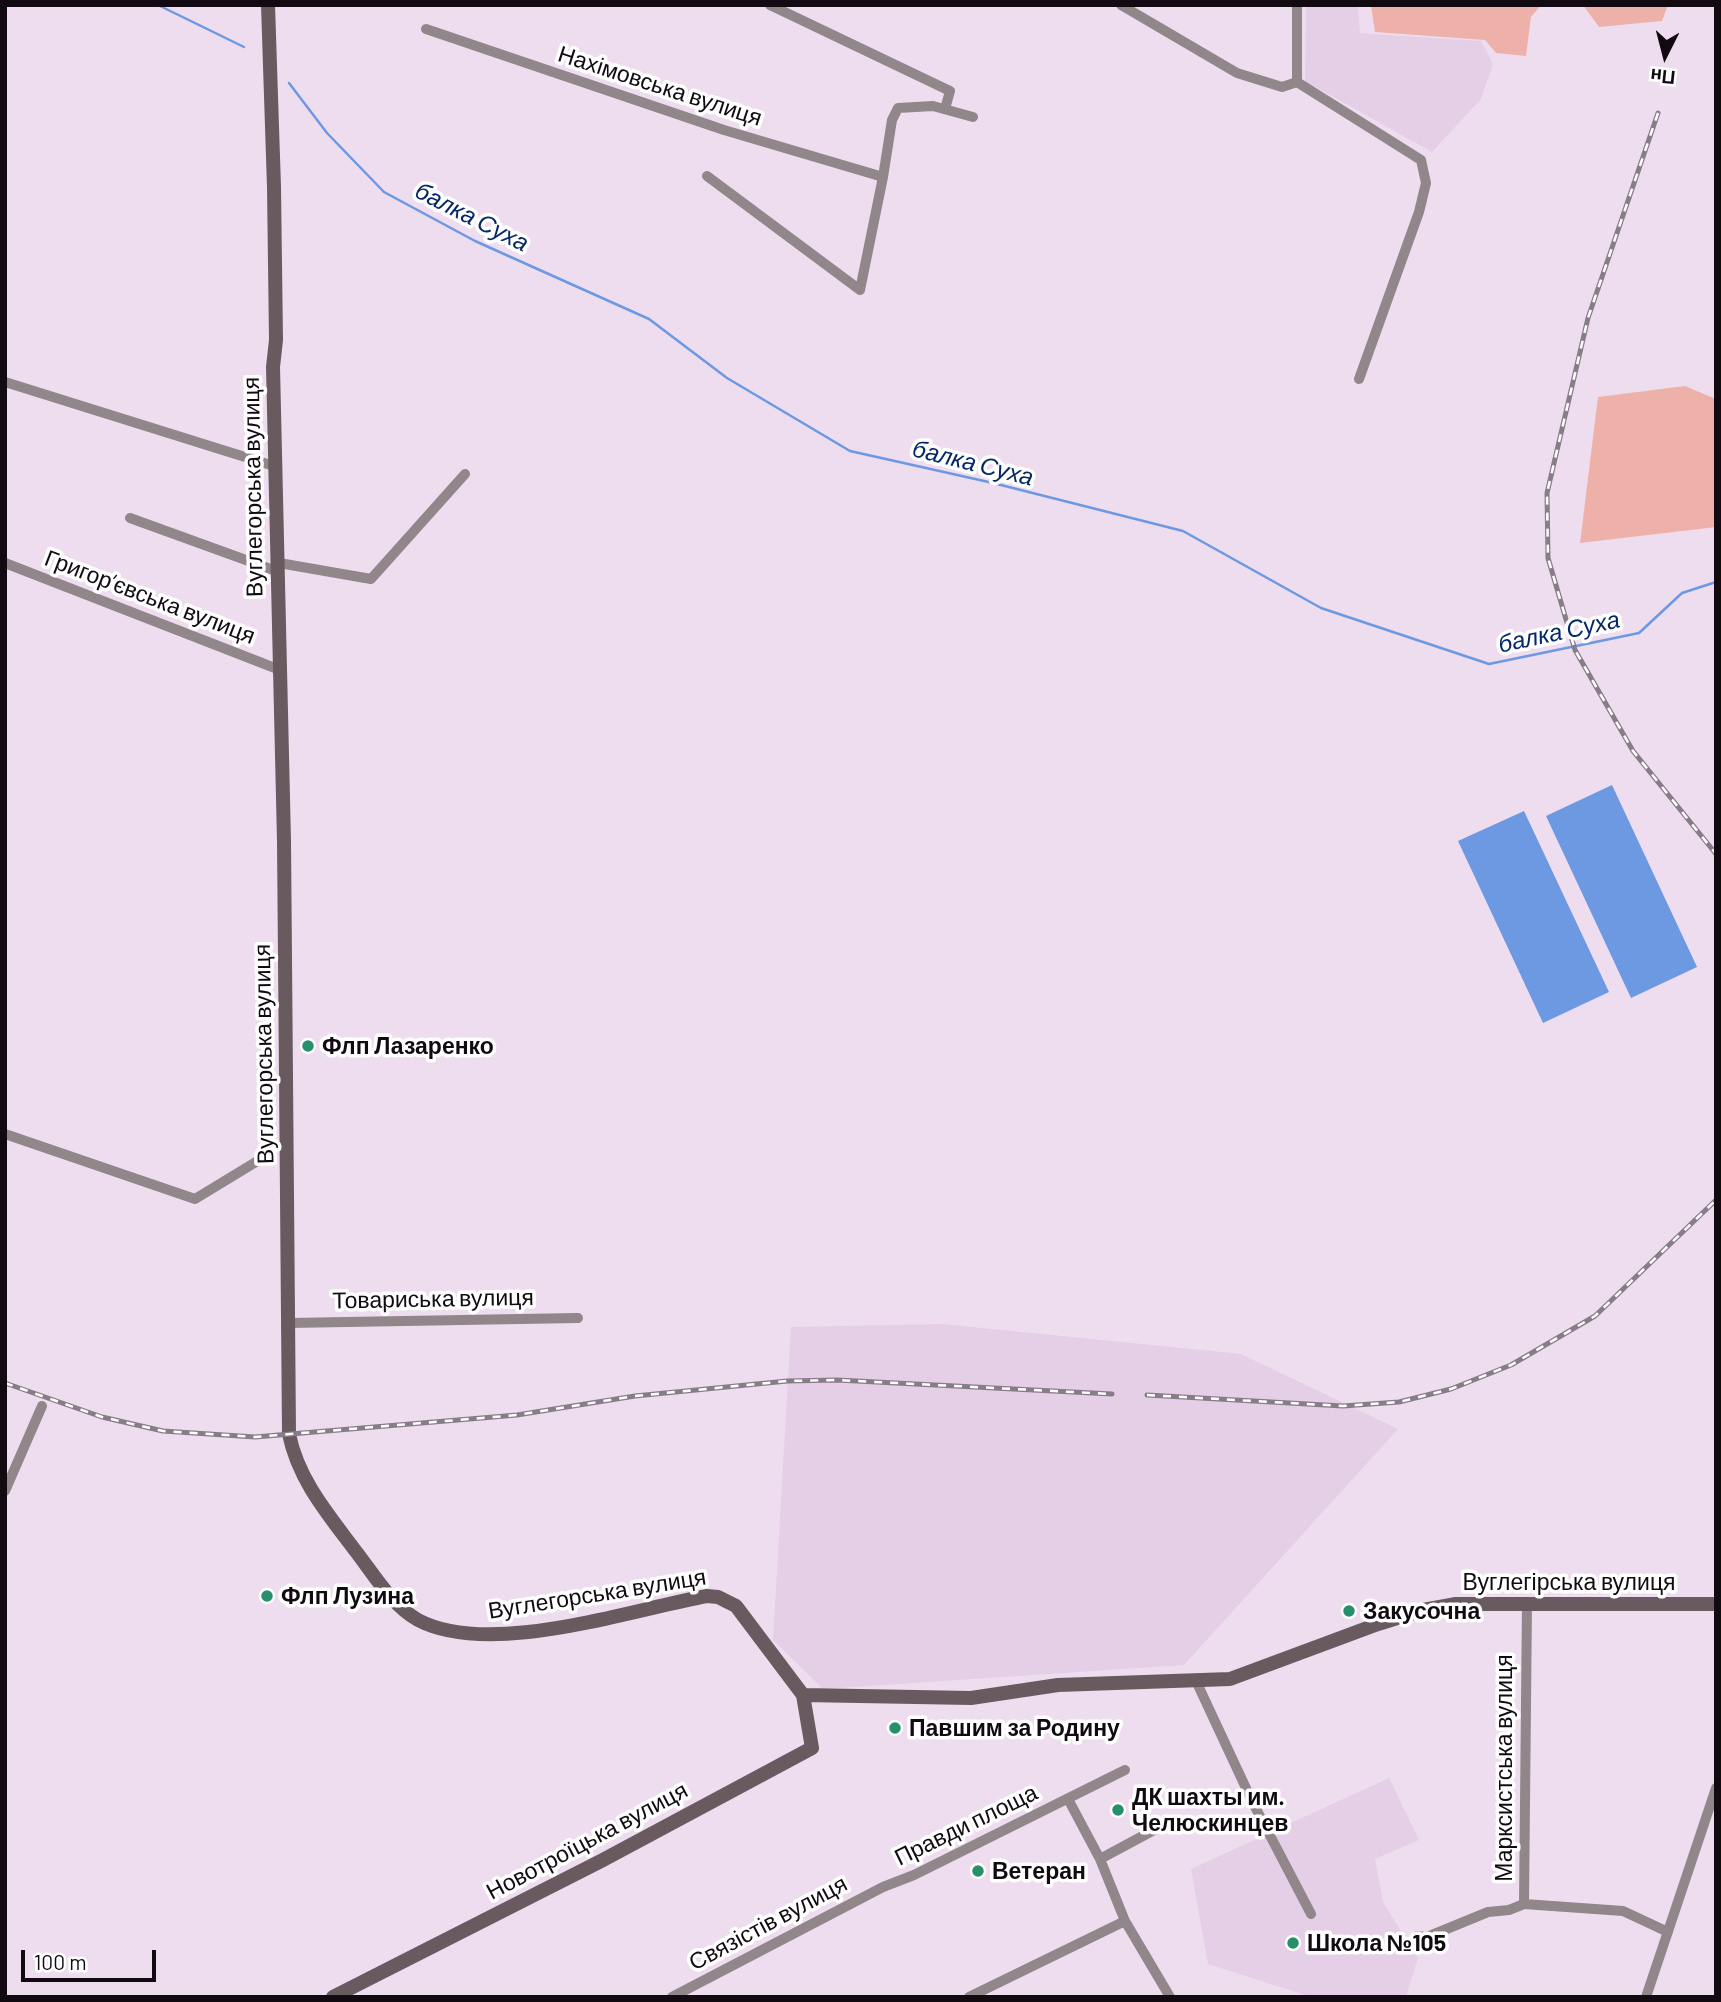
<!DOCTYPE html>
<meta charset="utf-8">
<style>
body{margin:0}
#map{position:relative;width:1721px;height:2002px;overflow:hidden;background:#eeddef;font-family:Barlow,sans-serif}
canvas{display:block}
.frame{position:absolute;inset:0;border:7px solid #110b11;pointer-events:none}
.north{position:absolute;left:1630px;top:21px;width:70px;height:70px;-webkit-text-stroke:5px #fff;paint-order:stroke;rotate:186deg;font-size:19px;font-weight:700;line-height:28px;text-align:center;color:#110b11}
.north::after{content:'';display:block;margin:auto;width:24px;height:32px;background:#110b11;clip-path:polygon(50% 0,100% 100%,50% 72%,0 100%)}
.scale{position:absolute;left:21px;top:1950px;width:135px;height:32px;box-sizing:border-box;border:4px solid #110b11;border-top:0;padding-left:9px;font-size:21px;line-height:24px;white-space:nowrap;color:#110b11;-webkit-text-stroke:5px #fff;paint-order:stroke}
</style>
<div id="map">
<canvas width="1721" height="2002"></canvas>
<div class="frame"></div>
<div class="north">Пн</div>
<div class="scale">100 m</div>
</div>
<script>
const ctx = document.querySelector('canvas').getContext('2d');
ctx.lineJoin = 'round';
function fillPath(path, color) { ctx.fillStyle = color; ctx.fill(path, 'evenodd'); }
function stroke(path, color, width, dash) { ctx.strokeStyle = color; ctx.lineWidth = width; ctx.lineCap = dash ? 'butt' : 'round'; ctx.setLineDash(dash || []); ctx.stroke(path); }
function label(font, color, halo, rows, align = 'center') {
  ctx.font = font + ' Barlow,sans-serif'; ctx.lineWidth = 7; ctx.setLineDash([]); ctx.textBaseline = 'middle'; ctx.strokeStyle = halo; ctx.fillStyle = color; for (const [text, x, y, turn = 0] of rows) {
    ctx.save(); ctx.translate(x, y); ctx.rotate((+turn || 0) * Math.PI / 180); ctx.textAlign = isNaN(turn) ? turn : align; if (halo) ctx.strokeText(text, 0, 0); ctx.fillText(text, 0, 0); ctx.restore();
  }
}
fillPath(new Path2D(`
 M1306,5H1358L1360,33L1481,41L1493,64L1481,99L1432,152L1305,81Z
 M942,1324L1241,1354L1398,1429L1184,1665L823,1689L773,1640L791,1327Z
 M1389,1778L1419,1840L1375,1859L1383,1902L1418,1958L1406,1997H1311L1208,1964L1191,1869Z`), '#e5cfe6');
fillPath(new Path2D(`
 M1371,5H1541L1531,17L1526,56L1496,53L1485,40L1375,32Z
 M1583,5H1668L1662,21L1599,27Z
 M1685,386L1716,399V527L1580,543L1598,397Z`), '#eeb1a9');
fillPath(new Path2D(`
 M1612,785L1697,967L1631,998L1546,816Z
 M1524,811L1609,992L1543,1023L1458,841Z`), '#6d98e2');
stroke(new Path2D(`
 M158,5L244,47
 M289,83L327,133L384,192L475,241L649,319L727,378L850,451L993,483L1183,531L1321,608L1489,664L1639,633L1682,593L1716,582`), '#6d98e2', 2.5);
stroke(new Path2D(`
 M770,5L950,91L945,109
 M1121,5L1237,73L1282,87L1297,82L1421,160L1426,183L1419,212L1359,379
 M426,29L724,130L883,177L892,120L898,108L933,106L973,117
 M1297,82V5
 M707,176L860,290L883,177
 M5,382L277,467
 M130,518L279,572
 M5,563L280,670
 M279,563L371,579L465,474
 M5,1134L195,1199L269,1154
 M289,1323L578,1318
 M5,1491L42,1406
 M1197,1683L1252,1801L1311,1914
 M1068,1799L1100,1859L1125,1921L1170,1997
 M1100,1859L1167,1823
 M1524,1904L1527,1602
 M1524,1904L1623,1911L1668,1932
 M1417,1936L1427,1937L1488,1912L1509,1910L1524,1904
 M672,1997L883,1887L914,1875L1125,1770
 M969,1997L1125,1921
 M1646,1997L1716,1788`), '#91868a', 10);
stroke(new Path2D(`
 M268,5L274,187L276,340L273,367L284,841L289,1434C298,1479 327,1513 354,1549C373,1573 391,1605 418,1620C490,1658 629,1610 707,1596L718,1597L736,1606L803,1695L812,1748L601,1861L333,1997
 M803,1695L971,1698L1058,1685L1230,1679L1378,1624L1423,1610L1456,1604H1716`), '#695a5f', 14);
const rail = new Path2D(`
 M1658,113L1588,318L1547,493L1548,558L1575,650L1633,751L1716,854
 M5,1383L102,1417L163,1431L255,1437L517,1415L635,1396L787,1381L837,1380L1112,1394
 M1147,1395L1343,1406L1399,1402L1451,1389L1511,1365L1595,1316L1716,1200`);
stroke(rail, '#887c88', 5);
stroke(rail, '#fff', 2.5, [8]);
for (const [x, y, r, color] of [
 [308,1046,7,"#288f6c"],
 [267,1596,7,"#288f6c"],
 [1349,1611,7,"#288f6c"],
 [895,1728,7,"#288f6c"],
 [1118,1810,7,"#288f6c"],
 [978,1871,7,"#288f6c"],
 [1293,1943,7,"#288f6c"]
]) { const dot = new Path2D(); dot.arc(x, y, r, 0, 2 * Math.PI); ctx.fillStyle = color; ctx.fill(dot); stroke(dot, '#fff', 2.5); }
label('23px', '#110b11', '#fff', [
 ["Нахімовська вулиця",660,86,18],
 ["Вуглегорська вулиця",253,487,-91],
 ["Григор’євська вулиця",150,597,21],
 ["Вуглегорська вулиця",264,1054,-91],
 ["Товариська вулиця",433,1299,-1],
 ["Вуглегірська вулиця",1569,1582],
 ["Вуглегорська вулиця",597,1594,-9],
 ["Марксистська вулиця",1504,1768,-90],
 ["Правди площа",966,1825,-26],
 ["Новотроїцька вулиця",587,1841,-28],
 ["Связістів вулиця",768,1923,-28]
]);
label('bold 23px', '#110b11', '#fff', [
 ["Флп Лазаренко",322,1046],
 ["Флп Лузина",281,1596],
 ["Закусочна",1363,1611],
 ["Павшим за Родину",909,1728],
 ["ДК шахты им.",1132,1797],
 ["Челюскинцев",1132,1823],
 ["Ветеран",992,1871],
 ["Школа №105",1307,1943]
], 'left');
label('italic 24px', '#032767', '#fff', [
 ["балка Суха",472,217,27],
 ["балка Суха",973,463,14],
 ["балка Суха",1559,632,-12]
]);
</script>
